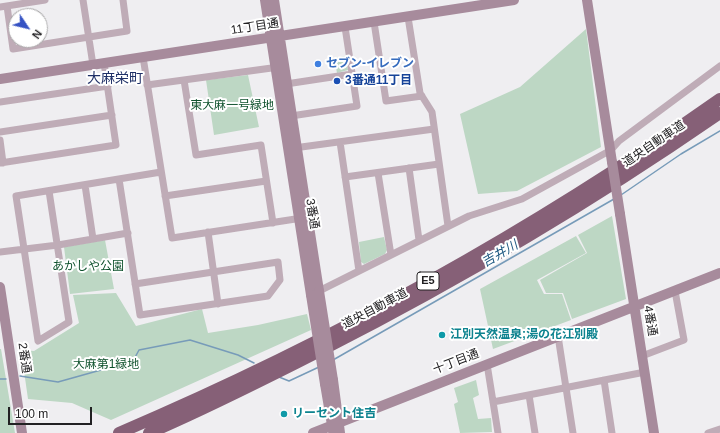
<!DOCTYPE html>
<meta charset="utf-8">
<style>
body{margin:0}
#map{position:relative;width:720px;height:433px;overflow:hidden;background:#efeef1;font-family:Helvetica,sans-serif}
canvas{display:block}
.north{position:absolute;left:8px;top:8px;width:40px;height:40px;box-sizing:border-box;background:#fff;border:1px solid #a7a6a7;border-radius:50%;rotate:125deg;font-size:11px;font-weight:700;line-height:16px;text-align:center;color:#222123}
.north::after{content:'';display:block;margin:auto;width:14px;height:18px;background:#3552c3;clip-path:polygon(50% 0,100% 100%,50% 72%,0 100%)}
.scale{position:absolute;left:8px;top:407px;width:84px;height:18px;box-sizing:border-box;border:2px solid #222123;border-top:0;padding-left:5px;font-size:12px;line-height:14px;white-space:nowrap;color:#222123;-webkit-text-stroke:3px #fff;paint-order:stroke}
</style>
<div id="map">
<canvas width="720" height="433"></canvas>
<div class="north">N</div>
<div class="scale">100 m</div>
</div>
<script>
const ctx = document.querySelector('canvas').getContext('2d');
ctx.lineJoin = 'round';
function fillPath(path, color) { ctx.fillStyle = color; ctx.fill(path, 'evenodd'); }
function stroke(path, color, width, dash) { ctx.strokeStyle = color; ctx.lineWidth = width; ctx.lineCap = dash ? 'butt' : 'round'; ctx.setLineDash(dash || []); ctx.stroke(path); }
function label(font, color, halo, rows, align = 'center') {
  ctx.font = font + ' Helvetica,"Noto Sans JP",sans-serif'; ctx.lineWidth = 4; ctx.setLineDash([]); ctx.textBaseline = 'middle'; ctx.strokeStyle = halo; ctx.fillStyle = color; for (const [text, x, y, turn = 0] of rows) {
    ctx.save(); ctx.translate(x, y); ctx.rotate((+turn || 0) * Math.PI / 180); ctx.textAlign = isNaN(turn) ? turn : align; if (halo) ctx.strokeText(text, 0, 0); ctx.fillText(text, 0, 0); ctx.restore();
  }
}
fillPath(new Path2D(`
 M586,29L601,147L517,191L478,194L460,114L520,87Z
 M346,56L348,70L337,73L334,58Z
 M248,75L259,127L214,135L206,80Z
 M612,216L626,299L572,319L563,293H546L540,280L587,253L578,235Z
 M576,236L586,253L537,280L544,294H562L571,320L493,349L480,289Z
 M384,237L387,250L385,254L364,264L361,262L359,242Z
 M105,240L114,289L70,294L64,247Z
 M116,293L136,326L202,309L208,333L258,325L307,314L311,330L111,420L72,403L28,399L21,350L34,351L79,323L73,295Z
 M0,349H1L15,433H0Z
 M476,380L479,395L473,398L478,419L491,418L492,432L460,433L454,404L458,402L454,388Z`), '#bdd7c4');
stroke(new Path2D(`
 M621,195L681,154L720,131
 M333,360L614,199
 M20,376L58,382L133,361L139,350L190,340L238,355L254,363
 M279,377L289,381L319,367
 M0,379H6`), '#779bb9', 1.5);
stroke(new Path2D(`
 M83,0L93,65
 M7,6L13,49L127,31L123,0
 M0,7L45,0
 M408,17L420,93L432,112L448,226
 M374,22L386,101L422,96
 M143,57L172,238L302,218
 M184,80L196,155L261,145L273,223
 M286,84L352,74
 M147,85L279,67
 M0,102L108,86
 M291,116L357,106L345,27
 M0,132L112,115
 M0,140L3,163
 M340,142L359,271
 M294,148L434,129
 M0,163L116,145L104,63
 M409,168L419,240
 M378,173L391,255
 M345,177L439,164
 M119,179L140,315L268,296L280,280L278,262L135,284
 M85,185L93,239
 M49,191L69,322L38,341L16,196C65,188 113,180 161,172
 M165,196L266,181
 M208,232L218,304
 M0,252L58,245L128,233
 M315,293L469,216L522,199L611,150L619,141L720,66
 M558,336L573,433
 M642,356L684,340L675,291
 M487,364L498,433
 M604,380L612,433
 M529,395L535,433
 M493,402L645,372
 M708,433L720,429`), '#bfacb7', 7);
stroke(new Path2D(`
 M265,0L311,295
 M274,0L319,291
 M587,0L612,162
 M0,79L514,0
 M620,214L654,433
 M0,287L22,433
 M333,380L340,433
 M325,384L333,431
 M313,433L720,273`), '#a78b9c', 10);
stroke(new Path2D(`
 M119,433C328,344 534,230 720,99
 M149,433C208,408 266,378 324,349C461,279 593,201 720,113`), '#866077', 12);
stroke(new Path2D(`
 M612,162L620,214
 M319,291L333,380
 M311,295L325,384`), '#a78b9c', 10);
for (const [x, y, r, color] of [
 [318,64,4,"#3f7fe0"],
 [337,81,4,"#1a4fb4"],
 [442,335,4,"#0f9aa8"],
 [284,414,4,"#0f9aa8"]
]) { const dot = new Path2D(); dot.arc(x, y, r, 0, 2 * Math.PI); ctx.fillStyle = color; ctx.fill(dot); stroke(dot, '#fff', 1.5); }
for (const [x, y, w] of [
 [428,281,22]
]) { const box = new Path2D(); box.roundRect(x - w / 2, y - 9, w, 18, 3); ctx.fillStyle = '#fff'; ctx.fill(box); stroke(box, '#222123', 1); }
label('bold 11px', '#222123', null, [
 ["E5",428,281]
]);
label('12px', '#222123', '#fff', [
 ["11丁目通",255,27,-9],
 ["道央自動車道",654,144,-34],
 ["3番通",312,214,81],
 ["道央自動車道",375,309,-28],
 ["4番通",650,321,81],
 ["2番通",24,358,82],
 ["十丁目通",456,362,-21]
]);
label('bold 12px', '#366cbe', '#fff', [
 ["セブン-イレブン",326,64]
], 'left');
label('bold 12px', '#164399', '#fff', [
 ["3番通11丁目",345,81]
], 'left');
label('12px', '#0e512c', '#fff', [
 ["東大麻一号緑地",232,106],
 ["あかしや公園",88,267],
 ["大麻第1緑地",106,365]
]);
label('bold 12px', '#0d838f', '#fff', [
 ["江別天然温泉;湯の花江別殿",450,335],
 ["リーセント住吉",292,414]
], 'left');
label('italic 13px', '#1f5982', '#fff', [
 ["吉井川",500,254,-30]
]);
label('14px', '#1f3067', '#fff', [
 ["大麻栄町",115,79]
]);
</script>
